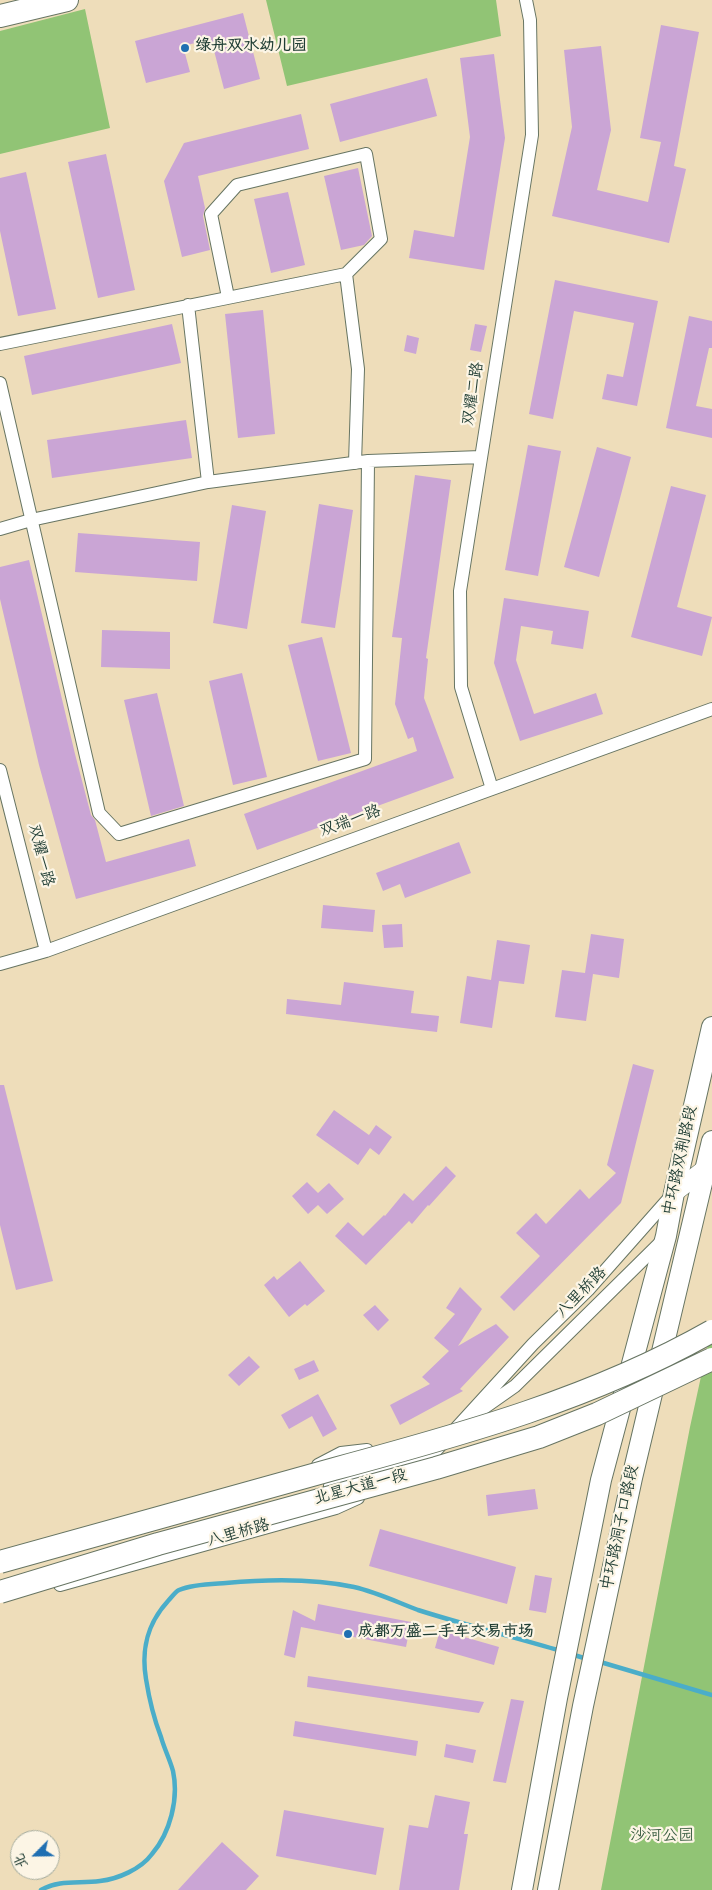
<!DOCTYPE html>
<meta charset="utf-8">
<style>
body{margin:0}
#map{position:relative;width:712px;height:1890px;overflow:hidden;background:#eeddba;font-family:Dekko,"LXGW WenKai TC",sans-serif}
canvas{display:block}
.north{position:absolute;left:10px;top:1830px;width:50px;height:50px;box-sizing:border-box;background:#fcf5e5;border:1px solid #a4ab9e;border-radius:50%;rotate:247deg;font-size:14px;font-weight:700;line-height:20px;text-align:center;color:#1f3d34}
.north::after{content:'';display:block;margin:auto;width:18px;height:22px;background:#1f6fb2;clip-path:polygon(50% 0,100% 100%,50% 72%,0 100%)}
</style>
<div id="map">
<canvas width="712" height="1890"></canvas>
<div class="north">北</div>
</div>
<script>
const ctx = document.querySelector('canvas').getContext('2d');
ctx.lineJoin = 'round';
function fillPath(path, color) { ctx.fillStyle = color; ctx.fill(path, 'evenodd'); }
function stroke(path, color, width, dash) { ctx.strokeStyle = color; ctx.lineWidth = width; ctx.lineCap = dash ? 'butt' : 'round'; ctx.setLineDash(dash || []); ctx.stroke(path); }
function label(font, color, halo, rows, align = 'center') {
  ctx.font = font + ' Dekko,"LXGW WenKai TC",sans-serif'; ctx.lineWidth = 4.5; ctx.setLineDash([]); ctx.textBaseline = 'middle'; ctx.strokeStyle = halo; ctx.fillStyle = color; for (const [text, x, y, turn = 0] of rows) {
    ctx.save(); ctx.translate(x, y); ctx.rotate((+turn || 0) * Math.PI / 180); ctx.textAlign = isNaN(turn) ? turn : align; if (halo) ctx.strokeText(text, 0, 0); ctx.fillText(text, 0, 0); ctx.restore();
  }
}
fillPath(new Path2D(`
 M266,0H496L501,36L287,86Z
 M85,9L110,128L0,154V31Z
 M712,1326V1890H601L690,1427Z`), '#91c475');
stroke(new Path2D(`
 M571,1654L587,1659
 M597,1661L712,1695
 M41,1890C60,1879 79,1884 100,1881C118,1879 141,1869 152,1854C170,1833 179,1799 173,1771C170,1760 164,1748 161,1737C154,1719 149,1698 146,1679C141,1649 147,1624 168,1601C171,1598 175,1592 179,1590C193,1584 212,1584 226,1583C269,1579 312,1578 354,1587C376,1592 397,1602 418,1610C465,1625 514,1637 561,1651`), '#4aadc9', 4.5);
fillPath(new Path2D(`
 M243,13L260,79L224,89L211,39L183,46L190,72L146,83L135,41Z
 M661,25L699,32L674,166L686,169L669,243L552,216L572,127L564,50L601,46L611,130L597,190L648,202L661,142L640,138Z
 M494,54L505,138L484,270L409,258L414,230L454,237L470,137L460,58Z
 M427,78L437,116L340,142L330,104Z
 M301,114L309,149L198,176L205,208L203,216L210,250L182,257L164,181L184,143Z
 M106,154L135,290L98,298L68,162Z
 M358,168L372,236L364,245L341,250L324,176Z
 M26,172L56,309L18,316L0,231V178Z
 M288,192L305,265L271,273L254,199Z
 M555,280L658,301L637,406L602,399L607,374L623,377L634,323L574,311L553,419L529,414Z
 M263,310L275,434L238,438L225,314Z
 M689,316L712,321V348H709L696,406L712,409V438L666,428Z
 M172,324L181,363L32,395L24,356Z
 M475,324L487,326L481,352L470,350Z
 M407,335L419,338L416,354L404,351Z
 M186,420L192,458L52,478L47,440Z
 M528,445L561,451L538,576L505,570Z
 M597,447L631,457L599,577L564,567Z
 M415,475L451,480L426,658L428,659L424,698L454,778L257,850L244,814L417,751L413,737L408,739L395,704L402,638L392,637Z
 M671,486L706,495L677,607L712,617L702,656L631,637Z
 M319,504L353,510L335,628L301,623Z
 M232,505L266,511L247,629L213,623Z
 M78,533L200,542L197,581L75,572Z
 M29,560L75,754L91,815L95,820L106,862L189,839L196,866L76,899L39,765L0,599V567Z
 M504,598L589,611L583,649L551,644L553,631L521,626L516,660L534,714L596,693L603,714L520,741L494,663Z
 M102,630L170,632V669L101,667Z
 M322,637L351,753L318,761L288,645Z
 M242,673L267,777L233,785L209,681Z
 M157,693L184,806L151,816L124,700Z
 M459,842L471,873L405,898L400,884L383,891L376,873Z
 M323,905L375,910L373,932L321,928Z
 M402,924L403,947L384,948L382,925Z
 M591,934L624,939L619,978L593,974L586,1021L555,1017L562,970L585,973Z
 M497,940L530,945L524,984L499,981L492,1028L460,1023L467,976L491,980Z
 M344,982L414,991L411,1013L439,1016L437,1032L286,1014L287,999L341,1005Z
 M633,1064L654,1070L621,1203L514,1311L500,1297L540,1256L516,1233L536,1213L546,1224L580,1189L589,1199L616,1173L607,1165Z
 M0,1085H4L53,1281L16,1290L0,1225Z
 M334,1110L369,1135L376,1125L392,1137L379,1155L370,1148L358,1165L316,1135Z
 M446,1166L456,1176L429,1206L428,1205L412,1224L409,1221L366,1265L335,1236L348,1222L363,1236L384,1215L385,1216L404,1193L413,1201Z
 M307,1182L318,1193L329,1183L344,1199L327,1214L318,1205L308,1214L292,1196Z
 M300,1261L325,1291L307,1306L305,1304L289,1317L264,1285L274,1276L277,1280Z
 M460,1287L482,1309L458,1346L496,1324L509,1337L460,1389L463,1391L400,1425L390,1405L430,1384L422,1377L449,1351L434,1338L455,1314L446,1308Z
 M375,1305L389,1320L378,1331L363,1315Z
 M249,1356L260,1367L239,1386L228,1375Z
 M314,1360L319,1371L299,1380L294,1369Z
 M318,1394L337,1429L323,1437L312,1416L289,1429L281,1415Z
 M535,1489L538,1509L488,1516L486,1495Z
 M380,1529L516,1567L507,1604L369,1566Z
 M535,1575L552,1578L546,1613L529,1610Z
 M318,1604L411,1622L406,1647L301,1627L295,1658L284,1655L293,1610L315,1621Z
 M440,1630L499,1647L494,1665L435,1648Z
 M308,1676L484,1702L479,1713L307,1687Z
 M511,1699L524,1701L506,1783L493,1781Z
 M295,1721L418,1741L416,1756L293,1736Z
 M446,1744L476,1750L473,1763L444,1757Z
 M435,1795L470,1802L464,1834H468L459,1890H399L409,1825L428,1828Z
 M284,1810L384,1828L376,1875L276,1856Z
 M222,1842L259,1876L246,1890H178Z`), '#caa5d5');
const street = new Path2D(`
 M346,274L358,369L355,463
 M188,305L208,482
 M0,344L346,274L381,239L366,154L237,185L211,214L228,297
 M0,383L99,813L119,834L365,759L368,461
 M0,529L31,520L208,482L368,461L481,457
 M0,770L46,951
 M492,789L461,687L460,591L532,135L530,20L526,0
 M0,964L46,951L712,709
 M478,1412L515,1386L663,1240
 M318,1465L341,1453L367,1450
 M414,1467L429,1458L533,1344L588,1290L672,1195
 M330,1486L396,1465L420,1455
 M60,1585L336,1508L358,1498`);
const secondary = new Path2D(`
 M674,1193L706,1168L712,1165`);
const primary = new Path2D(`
 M522,1890L557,1698L601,1480L666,1236L674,1193L712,1027
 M548,1890L583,1706L632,1478L712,1141`);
const highway = new Path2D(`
 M0,16L67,0`);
stroke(street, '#677563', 14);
stroke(secondary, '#677563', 19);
stroke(primary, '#677563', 22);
stroke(highway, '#677563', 24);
stroke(street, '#fff', 12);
stroke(secondary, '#fff', 18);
stroke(primary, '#fff', 20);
stroke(highway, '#fff', 22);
const highwayBridge = new Path2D(`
 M0,1562C111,1531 223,1500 334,1469C464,1434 594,1398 712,1331
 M0,1592L158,1544L436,1468L539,1437L597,1414L712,1359`);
stroke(highwayBridge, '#677563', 24, []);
stroke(highwayBridge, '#fff', 22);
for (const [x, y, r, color] of [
 [185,48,5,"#1f6fb2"],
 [348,1634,5,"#1f6fb2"]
]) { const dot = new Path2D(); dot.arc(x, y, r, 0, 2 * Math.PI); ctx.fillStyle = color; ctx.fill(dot); stroke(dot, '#fcf5e5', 2); }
label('bold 16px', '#1f3d34', '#fcf5e5', [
 ["绿舟双水幼儿园",195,48],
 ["成都万盛二手车交易市场",358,1634]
], 'left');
label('16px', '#1f3d34', '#fcf5e5', [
 ["双耀二路",475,394,-81],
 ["双瑞一路",351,823,-20],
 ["双耀一路",39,856,76],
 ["中环路双荆路段",682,1161,-78],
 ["八里桥路",583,1294,-46],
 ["北星大道一段",361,1489,-15],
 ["中环路洞子口路段",622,1528,-78],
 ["八里桥路",239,1535,-16]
]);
label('16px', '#3c5f44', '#fcf5e5', [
 ["沙河公园",662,1838]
]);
</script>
